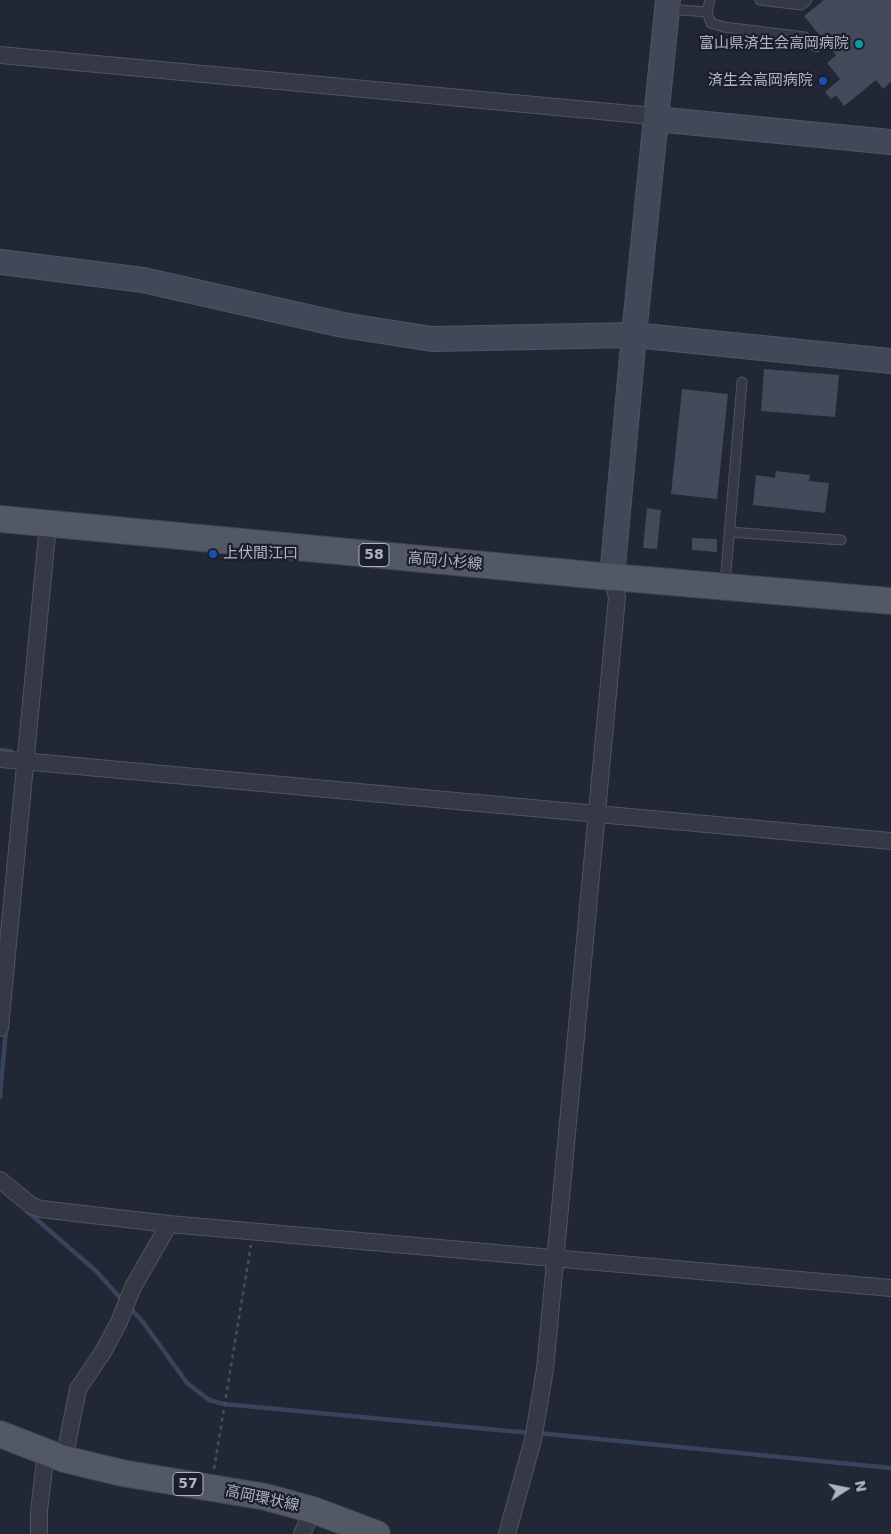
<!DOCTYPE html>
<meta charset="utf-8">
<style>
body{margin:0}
#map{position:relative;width:891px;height:1534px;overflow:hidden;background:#212734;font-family:"DejaVu Sans",sans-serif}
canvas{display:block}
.north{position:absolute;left:821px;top:1464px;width:50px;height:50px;-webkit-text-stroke:4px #1a1f2a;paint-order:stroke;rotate:79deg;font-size:14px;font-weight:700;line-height:20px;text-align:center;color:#afb4c2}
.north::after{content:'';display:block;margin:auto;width:18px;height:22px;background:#afb4c2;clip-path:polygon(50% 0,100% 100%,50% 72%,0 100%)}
</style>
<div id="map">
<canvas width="891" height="1534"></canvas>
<div class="north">N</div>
</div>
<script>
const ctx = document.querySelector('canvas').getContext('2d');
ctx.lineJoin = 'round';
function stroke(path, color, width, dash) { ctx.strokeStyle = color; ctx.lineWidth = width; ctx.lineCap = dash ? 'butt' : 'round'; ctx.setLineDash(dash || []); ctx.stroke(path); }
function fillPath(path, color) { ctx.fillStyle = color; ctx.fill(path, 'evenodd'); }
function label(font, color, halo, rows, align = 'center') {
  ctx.font = font + ' "DejaVu Sans","Noto Sans JP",sans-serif'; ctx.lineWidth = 4.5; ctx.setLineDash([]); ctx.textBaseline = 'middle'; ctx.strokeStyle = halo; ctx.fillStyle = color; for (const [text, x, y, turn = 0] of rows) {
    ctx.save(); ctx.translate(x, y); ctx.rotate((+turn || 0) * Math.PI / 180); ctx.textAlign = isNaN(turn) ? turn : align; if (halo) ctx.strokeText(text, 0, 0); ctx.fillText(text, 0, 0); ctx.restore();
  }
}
stroke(new Path2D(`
 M0,750L11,751V756
 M0,1097L6,1028
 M27,1211L96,1271L123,1301
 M129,1307L143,1322L187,1383L209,1400L224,1404L530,1433
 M538,1433L891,1468`), '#38435c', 4.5);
fillPath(new Path2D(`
 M824,0H891V82L883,89L876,80L844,106L836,95L831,99L825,92L840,79L827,63L836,55L804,16Z
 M764,369L839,375L835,417L761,411Z
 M682,389L728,394L717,499L671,494Z
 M776,471L810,475L809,481L829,483L825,513L753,505L756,475L775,478Z
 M647,508L661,510L657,549L643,548Z
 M692,538L717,539V552L692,550Z`), '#434a59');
const lane = new Path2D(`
 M710,0L707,12L711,23L724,27L805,37L816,47
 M760,0L801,5L807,0
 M667,9L707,12
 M729,532L841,540
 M725,584L742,382`);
const street = new Path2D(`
 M0,55L642,115L656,119
 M0,759L891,841
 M0,1028L48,524
 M0,1180L32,1206L41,1209L169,1224L891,1288
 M64,1459L78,1389L103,1352L119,1322L133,1287L169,1224
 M39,1534V1511L46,1452
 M302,1534L313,1510
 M507,1534L533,1440L545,1369L617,597L612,577`);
const secondary = new Path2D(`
 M656,119L891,142
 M0,262L143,280L343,325L432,339L634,335L891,361
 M612,577L634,335L668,0`);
const primary = new Path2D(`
 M0,519L612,577L891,601
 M0,1434L64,1459L122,1473L266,1497L313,1510L377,1534`);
stroke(lane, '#4f5460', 11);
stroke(street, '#4f5460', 18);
stroke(secondary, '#4f5460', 26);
stroke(primary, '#3e434f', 28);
stroke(new Path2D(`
 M214,1469L251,1245`), '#435055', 2.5, [4, 4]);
stroke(lane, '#353945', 9);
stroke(street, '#353945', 16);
stroke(secondary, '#434858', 24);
stroke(primary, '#535865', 26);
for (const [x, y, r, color] of [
 [859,44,5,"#0f9aa8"],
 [823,81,5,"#1a4fb4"],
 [213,554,5,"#1a4fb4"]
]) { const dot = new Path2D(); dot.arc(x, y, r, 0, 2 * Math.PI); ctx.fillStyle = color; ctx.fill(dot); stroke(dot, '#1a1f2a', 2); }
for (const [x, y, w] of [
 [374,555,30],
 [188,1484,30]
]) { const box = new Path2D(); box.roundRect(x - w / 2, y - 11.5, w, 23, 4); ctx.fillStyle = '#1a1f2a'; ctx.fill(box); stroke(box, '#afb4c2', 1); }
label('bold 14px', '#afb4c2', null, [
 ["58",374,555],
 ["57",188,1484]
]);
label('15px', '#afb4c2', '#1a1f2a', [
 ["富山県済生会高岡病院",849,44],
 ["済生会高岡病院",813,81],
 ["上伏間江口",223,554,"left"]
], 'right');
label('15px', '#afb4c2', '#1a1f2a', [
 ["高岡小杉線",445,562,5],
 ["高岡環状線",262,1499,12]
]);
</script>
